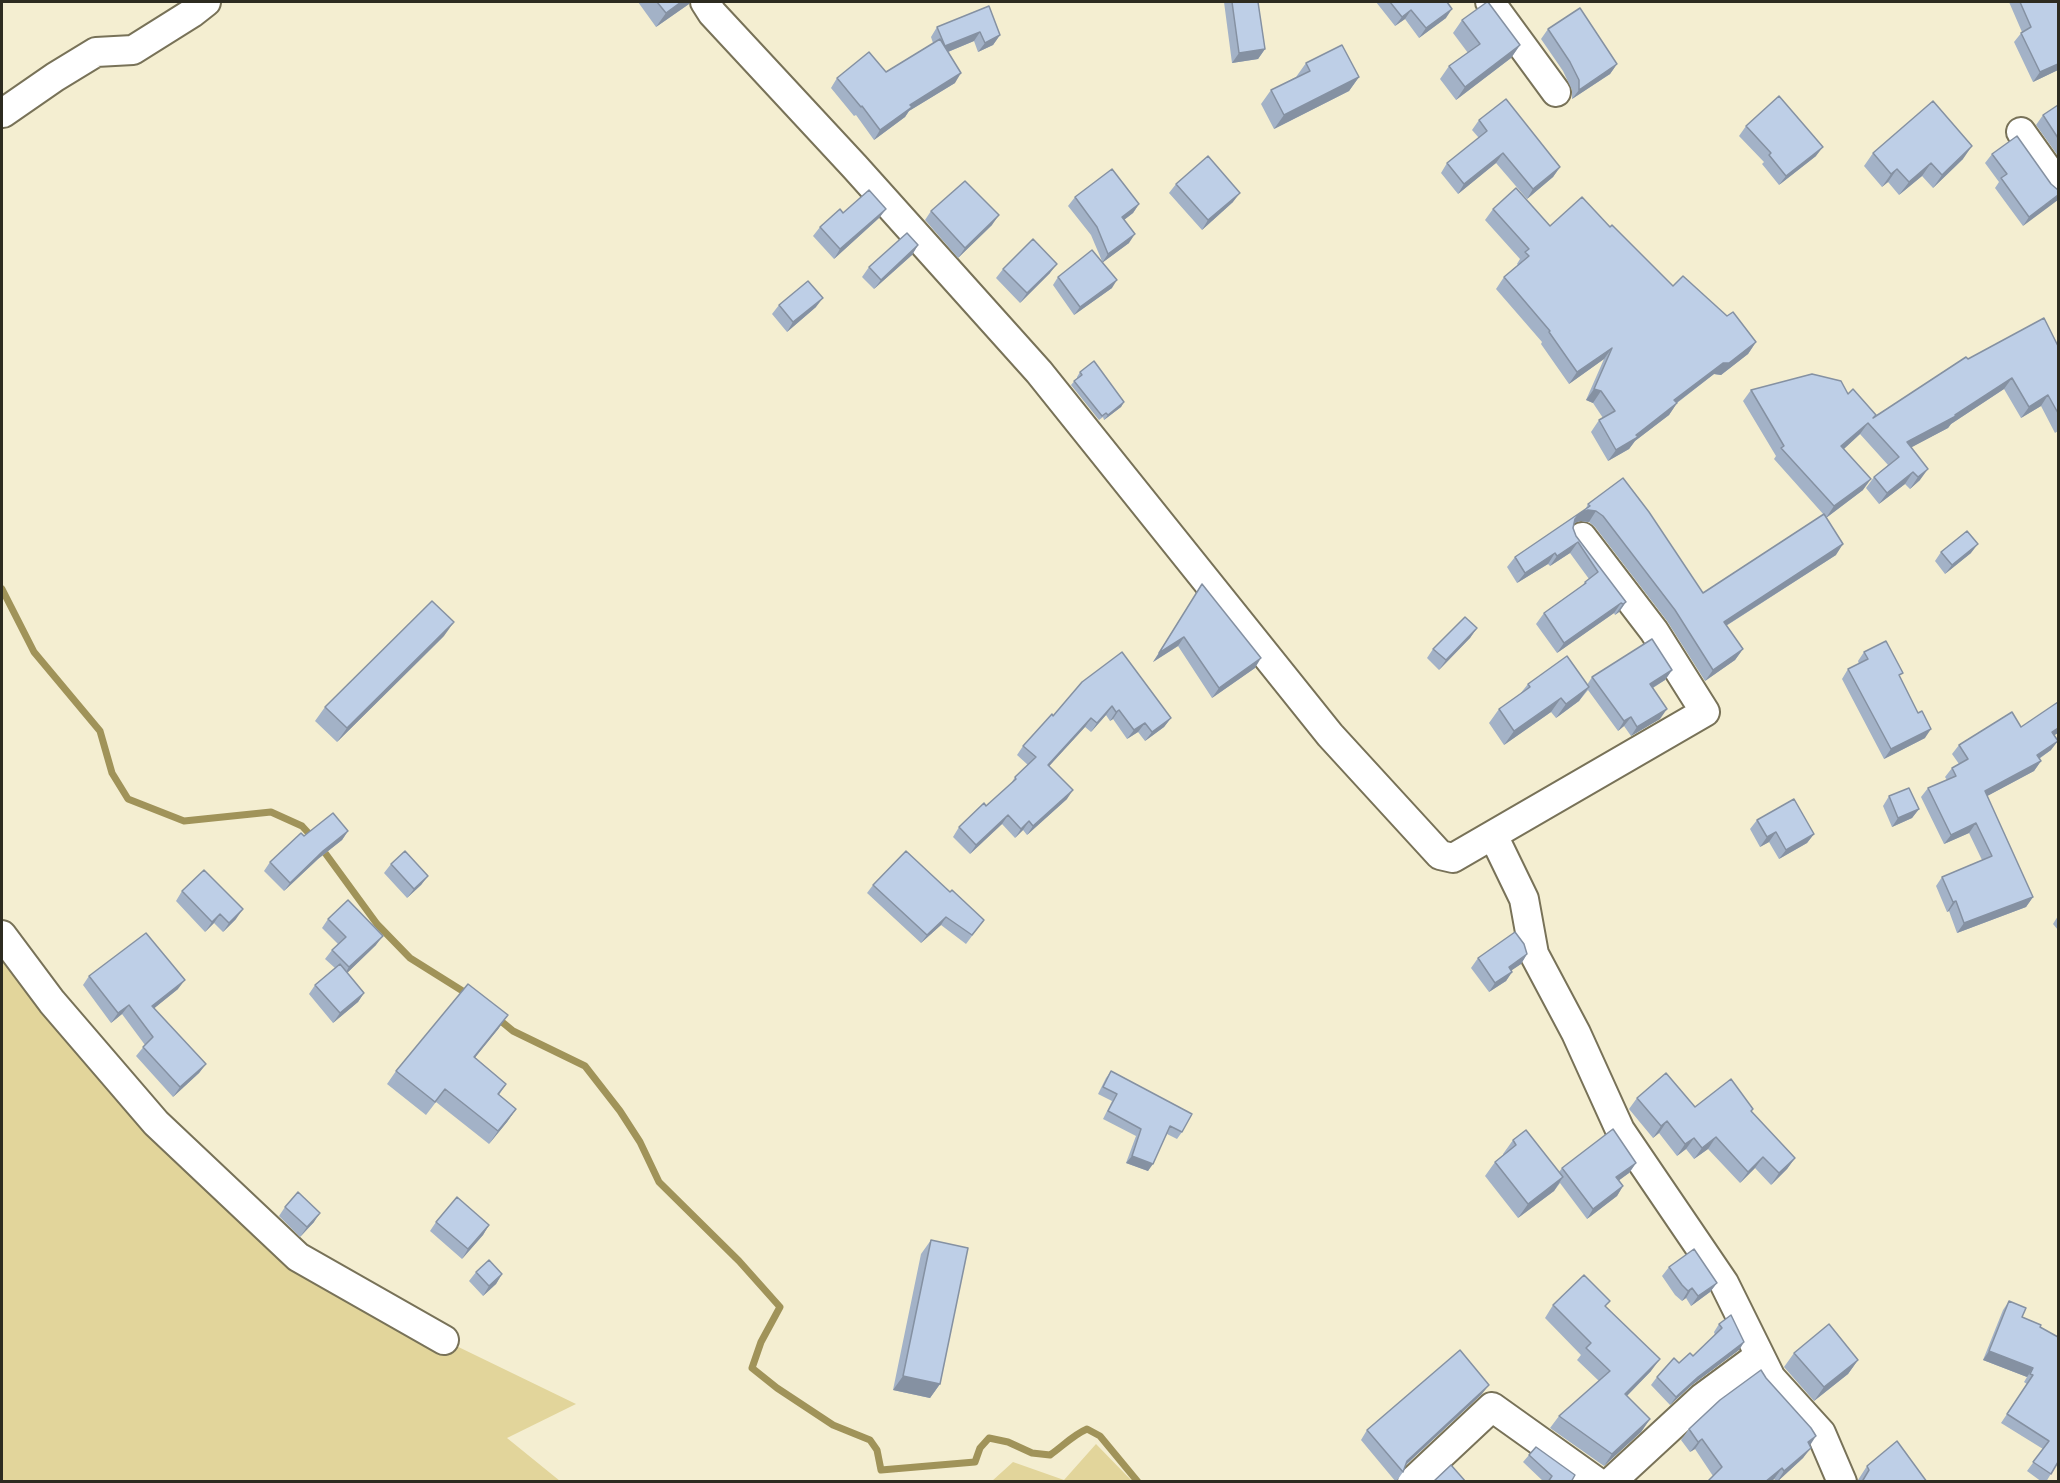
<!DOCTYPE html>
<style>
body{margin:0}
#map{position:relative;width:2060px;height:1483px;overflow:hidden;background:#f4eed1;font-family:"Varela Round",sans-serif}
canvas{display:block}
.frame{position:absolute;inset:0;border:3px solid #2d2b20;pointer-events:none}
</style>
<div id="map">
<canvas width="2060" height="1483"></canvas>
<div class="frame"></div>
</div>
<script>
const ctx = document.querySelector('canvas').getContext('2d');
ctx.lineJoin = 'round';
function fillPath(path, color) { ctx.fillStyle = color; ctx.fill(path, 'evenodd'); }
function stroke(path, color, width, dash) { ctx.strokeStyle = color; ctx.lineWidth = width; ctx.lineCap = dash ? 'butt' : 'round'; ctx.setLineDash(dash || []); ctx.stroke(path); }
fillPath(new Path2D(`
 M2,935L298,1257L444,1340L576,1404L507,1438L560,1481H2Z
 M1096,1444L1132,1481H992L1013,1462L1064,1480Z`), '#e2d59b');
stroke(new Path2D(`
 M2,589L34,652L100,731L112,773L128,799L184,821L271,812L302,826L313,838
 M320,846L377,924L410,958L469,995
 M496,1017L513,1031L585,1066L620,1111L640,1142L659,1182L739,1261L780,1307L761,1342L752,1368L777,1388L833,1425L870,1440L877,1450L881,1470L975,1462L980,1448L989,1438L1008,1442L1032,1453L1050,1455C1063,1446 1073,1435 1087,1429L1100,1436L1138,1482`), '#a09359', 7);
const minor = new Path2D(`
 M705,2L712,13L855,167L1039,372L1330,735L1440,855L1453,858L1705,712L1654,631L1582,537
 M1490,2L1556,92
 M3,113L55,77L96,52L133,50L192,13L206,2
 M2021,132L2058,184
 M1493,835L1524,899L1534,954L1576,1033L1620,1130L1724,1283L1771,1378L1821,1433L1842,1482
 M2,935L52,1002L156,1123L298,1257L444,1340
 M1412,1482L1492,1407L1597,1482
 M1611,1482L1702,1398L1759,1356`);
stroke(minor, '#787258', 32);
stroke(minor, '#fff', 28);
fillPath(new Path2D(`
 M638,2H690L689,4L656,27Z
 M1224,2H1258L1265,49L1258,59L1232,63Z
 M1376,2H1447L1446,18L1419,38L1405,19L1395,26Z
 M2009,2H2058V70L2033,82L2014,42L2022,32Z
 M989,6L1000,35L993,45L978,52L974,41L948,52L955,83L909,111L905,117L874,140L856,115L854,116L831,88L837,78L886,72L933,43L931,37L937,27Z
 M1462,20L1520,45L1511,58L1456,100L1440,79L1449,66L1468,53L1453,33Z
 M1548,29L1617,64L1610,74L1572,99V90L1563,71L1541,39Z
 M1306,63L1359,77L1349,91L1274,129L1261,104L1271,90L1296,77Z
 M2058,105V156L2036,125L2043,115Z
 M1479,120L1560,167L1553,177L1527,199L1496,163L1458,194L1441,173L1447,163L1479,138L1472,130Z
 M1746,126L1816,156L1779,185L1762,164L1764,162L1739,136Z
 M1873,153L1963,159L1933,188L1922,176L1899,195L1888,182L1882,187L1864,166Z
 M1992,154L2051,184L2057,189L2023,226L1995,188L1999,182L1985,163Z
 M1176,184L1233,202L1202,230L1169,193Z
 M1075,197L1139,204L1133,213L1124,220L1129,243L1103,262L1112,288L1074,315L1053,285L1058,277L1102,261L1091,235L1068,206Z
 M886,209L879,218L834,259L813,236L820,227L843,213Z
 M1493,209L1550,226L1610,227L1673,286L1756,342L1748,354L1721,375L1714,374L1677,403L1669,415L1635,441L1629,449L1608,461L1591,432L1599,420L1603,418L1593,403L1586,400L1604,359L1569,384L1541,344L1542,342L1496,289L1504,277L1518,265L1517,264L1520,259L1485,220Z
 M931,211L992,225L958,258L925,220Z
 M918,245L912,255L874,289L862,277L869,267Z
 M1003,269L1050,273L1020,303L996,278Z
 M779,305L816,307L787,332L772,314Z
 M2058,346V431L2055,433L2041,406L2021,418L2004,389L1951,424L1948,428L1911,447L1920,480L1910,489L1905,484L1879,504L1866,488L1874,477L1888,465L1860,434L1844,449L1863,490L1826,518L1836,555L1726,626L1743,649L1735,660L1705,681L1667,621L1595,527L1589,522L1580,521L1574,523L1573,528L1576,536L1626,602L1619,612L1615,615L1614,613L1557,653L1536,624L1544,613L1582,586L1585,582L1589,579L1570,553L1550,566L1548,564L1517,583L1507,567L1515,557L1585,510L1588,504L1703,593L1824,515L1774,459L1776,456L1743,401L1751,390L1848,394L1875,416L1968,359Z
 M1080,372L1124,402L1121,407L1104,420L1103,417L1099,420L1071,385L1077,378V377Z
 M1941,552L1971,553L1945,574L1935,561Z
 M1202,584L1255,668L1212,698L1178,646L1153,662Z
 M1477,628L1470,638L1439,670L1427,658L1433,649Z
 M444,636L337,742L315,721L325,707Z
 M1864,652L1900,677L1918,713L1925,738L1884,759L1842,679L1848,669L1859,664L1858,661Z
 M1672,670L1665,680L1653,688L1660,719L1631,736L1624,726L1618,731L1588,690L1579,701L1556,718L1551,712L1504,745L1489,723L1499,709L1520,694L1528,684L1587,685L1592,677Z
 M1082,682L1171,718L1164,727L1145,741L1138,732L1127,739L1113,719L1110,721L1106,715L1091,732L1085,727L1049,766L1067,799L1027,835L1023,830L1015,838L1002,824L970,854L953,837L959,827L986,806L1010,785L1015,777L1028,765L1017,755L1023,746L1053,716Z
 M2058,702V733L2054,735L2051,750L2039,759L2041,761L2034,771L1987,796L2033,897L2026,907L1957,933L1949,911L1947,912L1936,886L1942,877L1982,860L1969,833L1944,844L1921,797L1928,788L1947,780L1945,777L1952,768L1959,764L1952,754L1959,745L2021,727Z
 M1889,796L1919,809L1912,818L1892,827L1883,806Z
 M1757,820L1814,834L1807,843L1779,859L1769,842L1760,847L1750,829Z
 M348,831L342,840L318,859L284,891L264,871L270,862L304,836Z
 M391,864L428,876L421,885L407,898L384,873Z
 M873,885L950,892L984,920L966,944L941,925L921,943L867,893Z
 M182,891L236,919L223,932L214,923L205,932L176,901Z
 M2058,916V930L2053,924Z
 M328,919L376,945L347,973L364,993L358,1002L333,1023L309,994L315,985L335,968L325,959L332,950L338,944L322,928Z
 M1527,954L1521,964L1511,970L1512,972L1506,981L1489,992L1471,968L1478,958Z
 M89,976L178,989L154,1008L206,1064L199,1073L173,1097L136,1056L145,1045L122,1014L111,1023L83,985Z
 M499,1028L475,1057L506,1084L499,1095L516,1109L507,1122L489,1144L436,1102L426,1115L387,1084L396,1071Z
 M1111,1071L1182,1132L1177,1139L1167,1134L1148,1171L1126,1163L1136,1136L1103,1119L1112,1101L1098,1094L1106,1078Z
 M1637,1098L1695,1107L1752,1112L1795,1158L1787,1169L1771,1185L1755,1168L1740,1183L1708,1149L1694,1159L1686,1149L1677,1156L1659,1133L1653,1138L1629,1109Z
 M1513,1140L1559,1172L1562,1168L1636,1163L1629,1173L1619,1180L1623,1186L1617,1196L1587,1219L1560,1183L1554,1191L1518,1218L1485,1176L1495,1162L1503,1155V1154Z
 M285,1207L314,1222L300,1237L279,1216Z
 M436,1222L489,1225L483,1235L462,1259L430,1231Z
 M931,1240L940,1384L930,1398L893,1390L921,1254Z
 M1669,1267L1717,1283L1710,1292L1691,1306L1686,1298L1682,1301L1675,1295L1662,1276Z
 M476,1272L502,1274L496,1284L483,1296L469,1281Z
 M2009,1301L2022,1317L2040,1327L2058,1462L2046,1482H2042L2027,1471L2043,1449L2001,1423L2027,1384L2024,1382L2027,1377L1983,1360L2003,1310Z
 M1553,1305L1606,1307L1651,1371L1627,1396L1650,1419L1641,1432L1604,1466L1550,1428L1559,1416L1599,1381L1577,1360L1581,1355L1545,1318Z
 M1719,1324L1744,1342L1739,1350L1692,1385L1670,1405L1651,1385L1657,1377L1693,1356L1715,1335L1714,1332Z
 M1794,1353L1858,1360L1848,1374L1814,1401L1784,1367Z
 M1766,1378L1810,1446L1803,1458L1777,1482L1774,1479L1771,1482H1707L1713,1476L1695,1449L1690,1452L1681,1440L1689,1429Z
 M1482,1394L1405,1466L1403,1472L1396,1482L1361,1440L1367,1430Z
 M1529,1455L1571,1482H1544L1523,1462Z
 M1867,1466L1927,1482H1859L1858,1480Z`), '#a3b2c7');
fillPath(new Path2D(`
 M681,2H690L689,4L656,27L666,13Z
 M1452,9L1446,18L1419,38L1426,28Z
 M1411,10L1405,19L1395,26L1402,17Z
 M980,32L974,41L938,56L945,46Z
 M1000,35L993,45L978,52L985,43Z
 M1520,45L1511,58L1456,100L1465,87Z
 M1265,49L1258,59L1232,63L1239,53Z
 M1617,64L1610,74L1572,99L1579,90Z
 M2058,64V70L2033,82L2040,72Z
 M961,73L955,83L909,111L905,117L874,140L880,130L910,105Z
 M1359,77L1349,91L1274,129L1284,115Z
 M1972,146L1963,159L1933,188L1942,175Z
 M1823,147L1816,156L1779,185L1786,176Z
 M1503,153L1496,163L1458,194L1464,184Z
 M1931,163L1922,176L1899,195L1909,182Z
 M1560,167L1553,177L1527,199L1533,189Z
 M1897,169L1888,182L1882,187L1891,174Z
 M1240,193L1233,202L1202,230L1208,220Z
 M2058,195V200L2023,226L2029,217Z
 M1139,204L1133,213L1116,226L1122,217Z
 M886,209L879,218L834,259L840,249Z
 M999,215L992,225L958,258L965,248Z
 M1135,234L1129,243L1102,263L1108,254Z
 M918,245L912,255L874,289L881,280Z
 M1057,264L1050,273L1020,303L1027,293Z
 M1117,280L1112,288L1074,315L1080,307Z
 M823,298L816,307L787,332L793,322Z
 M1756,342L1748,354L1721,375L1714,374L1666,411L1674,400L1723,363Z
 M1612,348L1604,359L1569,384L1577,372Z
 M2012,378L2004,389L1951,424L1948,428L1899,454L1907,442L1955,415Z
 M1594,389L1601,391L1593,403L1586,400Z
 M2048,395L2041,406L2021,418L2029,407Z
 M1124,402L1121,407L1104,420L1108,415Z
 M1677,403L1669,415L1635,441L1629,449L1608,461L1616,450Z
 M1868,423L1860,434L1834,458L1841,446Z
 M1928,469L1920,480L1910,489L1918,477Z
 M1913,472L1905,484L1879,504L1887,493Z
 M1871,479L1863,490L1826,518L1834,506Z
 M1588,510L1596,511L1589,522L1580,521L1572,524L1567,530L1580,513Z
 M1578,542L1570,553L1550,566L1557,556Z
 M1843,544L1836,555L1716,632L1724,622Z
 M1978,544L1971,553L1945,574L1952,565Z
 M1555,553L1548,564L1517,583L1525,573Z
 M1626,602L1619,612L1615,615L1623,604Z
 M1621,603L1614,613L1557,653L1564,643Z
 M454,622L444,636L337,742L347,728Z
 M1477,628L1470,638L1439,670L1446,660Z
 M1184,637L1178,646L1153,662L1159,653Z
 M1743,649L1735,660L1705,681L1713,670Z
 M1261,658L1255,668L1212,698L1219,688Z
 M1672,670L1665,680L1644,693L1650,684Z
 M1589,687L1579,701L1556,718L1566,704Z
 M1561,698L1551,712L1504,745L1514,731Z
 M1112,706L1106,715L1091,732L1097,723Z
 M1667,709L1660,719L1631,736L1637,727Z
 M1119,710L1113,719L1110,721L1116,712Z
 M1631,717L1624,726L1618,731L1624,721Z
 M1091,718L1085,727L1042,774L1048,765Z
 M1171,718L1164,727L1145,741L1152,732Z
 M1145,723L1138,732L1127,739L1134,730Z
 M2058,728V733L2045,741L2052,732Z
 M1931,729L1925,738L1884,759L1891,749Z
 M2058,741L2051,750L2031,764L2037,755Z
 M2041,761L2034,771L1978,801L1985,791Z
 M1073,790L1067,799L1027,835L1033,826Z
 M1919,809L1912,818L1892,827L1898,818Z
 M1008,815L1002,824L970,854L976,845Z
 M1029,821L1023,830L1015,838L1021,829Z
 M1976,823L1969,833L1944,844L1951,835Z
 M348,831L342,840L318,859L284,891L290,883L323,851Z
 M1776,832L1769,842L1760,847L1767,837Z
 M1814,834L1807,843L1779,859L1786,850Z
 M428,876L421,885L407,898L414,889Z
 M2033,897L2026,907L1957,933L1964,923Z
 M1956,901L1949,911L1947,912L1953,902Z
 M243,909L236,919L223,932L229,923Z
 M220,914L214,923L205,932L212,922Z
 M946,917L941,925L921,943L927,935Z
 M383,936L376,945L343,977L349,967Z
 M1527,954L1521,964L1502,977L1509,967Z
 M1512,972L1506,981L1489,992L1495,983Z
 M185,980L178,989L146,1015L152,1006Z
 M364,993L358,1002L333,1023L340,1013Z
 M129,1005L122,1014L111,1023L118,1013Z
 M508,1015L499,1028L465,1070L474,1057Z
 M206,1064L199,1073L173,1097L180,1087Z
 M516,1109L507,1122L489,1144L498,1131Z
 M1667,1121L1659,1133L1653,1138L1661,1126Z
 M1716,1137L1708,1149L1694,1159L1702,1148Z
 M1694,1138L1686,1149L1677,1156L1685,1144Z
 M1132,1156L1153,1164L1148,1171L1126,1163Z
 M1763,1157L1755,1168L1740,1183L1748,1172Z
 M1795,1158L1787,1169L1771,1185L1779,1173Z
 M1636,1163L1629,1173L1610,1187L1616,1177Z
 M1563,1177L1554,1191L1518,1218L1528,1204Z
 M1623,1186L1617,1196L1587,1219L1593,1209Z
 M320,1213L314,1222L300,1237L307,1227Z
 M489,1225L483,1235L462,1259L468,1249Z
 M502,1274L496,1284L483,1296L489,1286Z
 M1717,1283L1710,1292L1691,1306L1698,1296Z
 M1692,1288L1686,1298L1682,1301L1688,1291Z
 M1744,1342L1739,1350L1692,1385L1670,1405L1676,1397L1698,1377Z
 M1989,1351L2033,1368L2027,1377L1983,1360Z
 M1660,1359L1651,1371L1617,1406L1625,1394Z
 M1858,1360L1848,1374L1814,1401L1824,1387Z
 M903,1376L940,1384L930,1398L893,1390Z
 M1489,1385L1482,1394L1400,1470L1407,1461Z
 M1650,1419L1641,1432L1604,1466L1612,1454Z
 M1816,1436L1809,1447L1808,1442Z
 M1702,1439L1695,1449L1690,1452L1698,1442Z
 M1811,1448L1803,1458L1777,1482L1784,1471Z
 M1782,1468L1774,1479L1771,1482H1765Z`), '#8591a2');
const building = new Path2D(`
 M657,2H681L666,13Z
 M1232,2H1258L1265,49L1239,53Z
 M1390,2H1447L1452,9L1426,28L1411,10L1402,17Z
 M1487,2H1488L1520,45L1465,87L1449,66L1480,44L1462,20Z
 M2020,2H2058V64L2040,72L2021,33L2031,27Z
 M989,6L1000,35L985,43L980,32L945,46L937,27Z
 M1580,8L1617,64L1579,90V80L1570,62L1548,29Z
 M940,39L961,73L910,105L912,107L880,130L862,106L861,107L837,78L869,52L886,72Z
 M1342,45L1359,77L1284,115L1271,90L1310,71L1306,63Z
 M1779,96L1823,147L1786,176L1769,155L1771,153L1746,126Z
 M1506,99L1560,167L1533,189L1503,153L1464,184L1447,163L1487,131L1479,120Z
 M1933,101L1972,146L1942,175L1931,163L1909,182L1897,169L1891,174L1873,153Z
 M2058,105V138L2043,115Z
 M2017,136L2051,184L2058,190V195L2029,217L2001,178L2007,174L1992,154Z
 M1208,156L1240,193L1208,220L1176,184Z
 M1112,169L1139,204L1122,217L1135,234L1108,254L1097,227L1075,197Z
 M965,181L999,215L965,248L931,211Z
 M1516,188L1550,226L1582,197L1610,227L1612,225L1673,286L1683,276L1727,316L1733,312L1756,342L1729,363H1723L1674,400L1677,403L1640,432L1636,435L1638,437L1616,450L1599,420L1615,411L1601,391L1594,389L1612,348L1577,372L1549,332L1550,331L1504,277L1529,256L1525,252L1529,249L1493,209Z
 M869,190L886,209L840,249L820,227L840,209L843,213Z
 M907,233L918,245L881,280L869,267Z
 M1033,239L1057,264L1027,293L1003,269Z
 M1092,250L1117,280L1080,307L1058,277Z
 M808,281L823,298L793,322L779,305Z
 M2044,318L2058,346V413L2048,395L2029,407L2012,378L1955,415L1956,416L1907,442L1928,469L1918,477L1913,472L1887,493L1874,477L1899,457L1868,423L1841,446L1871,479L1834,506L1781,448L1784,446L1751,390L1812,374L1841,381L1848,394L1853,389L1876,415L1873,418L1966,357L1968,359Z
 M1094,361L1124,402L1108,415L1106,413L1102,416L1074,381L1082,375L1080,372Z
 M1623,478L1649,512L1703,593L1824,514L1843,544L1724,622L1743,649L1713,670L1675,610L1603,516L1596,511L1588,510L1580,513L1575,519L1573,528L1576,536L1626,602L1623,604L1621,603L1564,643L1544,613L1586,583L1585,582L1598,572L1578,542L1557,556L1555,553L1525,573L1515,557L1590,506L1588,504Z
 M1967,531L1978,544L1952,565L1941,552Z
 M1202,584L1261,658L1219,688L1184,637L1159,653Z
 M432,601L454,622L347,728L325,707Z
 M1465,617L1477,628L1446,660L1433,649Z
 M1652,639L1672,670L1650,684L1667,709L1637,727L1631,717L1624,721L1592,677Z
 M1886,641L1903,673L1899,675L1918,713L1922,711L1931,729L1891,749L1848,669L1868,659L1864,652Z
 M1122,652L1171,718L1152,732L1145,723L1134,730L1119,710L1116,712L1112,706L1097,723L1091,718L1048,765L1073,790L1033,826L1029,821L1021,829L1008,815L976,845L959,827L984,803L986,806L1016,779L1015,777L1036,757L1023,746L1052,714L1053,716L1082,682Z
 M1567,656L1589,687L1566,704L1561,698L1514,731L1499,709L1530,687L1528,684Z
 M2058,702V728L2052,732L2058,741L2037,755L2041,761L1985,791L2033,897L1964,923L1956,901L1953,902L1942,877L1992,856L1976,823L1951,835L1928,788L1956,776L1952,768L1968,759L1959,745L2012,712L2021,727Z
 M1909,788L1919,809L1898,818L1889,796Z
 M1794,799L1814,834L1786,850L1776,832L1767,837L1757,820Z
 M333,813L348,831L323,851L290,883L270,862L301,833L304,836Z
 M405,851L428,876L414,889L391,864Z
 M906,851L950,892L952,890L984,920L972,935L946,917L927,935L873,885Z
 M204,870L243,909L229,923L220,914L212,922L182,891Z
 M348,900L383,936L349,967L332,950L346,937L328,919Z
 M1515,932L1524,944L1527,954L1509,967L1512,972L1495,983L1478,958Z
 M146,933L185,980L152,1006L206,1064L180,1087L143,1047L153,1037L129,1005L118,1013L89,976Z
 M340,964L364,993L340,1013L315,985Z
 M468,984L508,1015L474,1057L506,1084L498,1094L516,1109L498,1131L445,1089L435,1102L396,1071Z
 M1111,1071L1192,1114L1182,1132L1170,1126L1153,1164L1132,1156L1141,1129L1108,1111L1117,1094L1103,1087Z
 M1666,1073L1695,1107L1731,1079L1753,1109L1751,1111L1795,1158L1779,1173L1763,1157L1748,1172L1716,1137L1702,1148L1694,1138L1685,1144L1667,1121L1661,1126L1637,1098Z
 M1613,1129L1636,1163L1616,1177L1623,1186L1593,1209L1562,1168Z
 M1526,1130L1563,1177L1528,1204L1495,1162L1516,1145L1513,1140Z
 M298,1192L320,1213L307,1227L285,1207Z
 M457,1197L489,1225L468,1249L436,1222Z
 M931,1240L968,1248L940,1384L903,1376Z
 M1694,1249L1717,1283L1698,1296L1692,1288L1688,1291L1682,1285L1669,1267Z
 M489,1260L502,1274L489,1286L476,1272Z
 M1584,1275L1610,1301L1605,1306L1660,1359L1625,1394L1650,1419L1612,1454L1559,1416L1610,1371L1586,1348L1591,1343L1553,1305Z
 M2009,1301L2026,1308L2022,1317L2041,1325L2040,1327L2058,1337V1462L2051,1474L2033,1462L2049,1441L2007,1414L2033,1375L2030,1374L2033,1368L1989,1351Z
 M1731,1315L1744,1342L1698,1377L1676,1397L1657,1377L1674,1358L1679,1363L1690,1353L1693,1356L1722,1328L1719,1324Z
 M1829,1324L1858,1360L1824,1387L1794,1353Z
 M1460,1350L1489,1385L1407,1461L1403,1472L1367,1430Z
 M1761,1370L1766,1378L1811,1428L1816,1436L1808,1442L1811,1448L1784,1471L1782,1468L1765,1482H1707L1722,1467L1702,1439L1698,1442L1689,1429L1720,1400Z
 M1897,1441L1927,1482H1864L1863,1480L1869,1470L1867,1466Z
 M1536,1447L1575,1475L1571,1482H1548L1552,1476L1529,1455Z
 M1451,1465L1466,1482H1433Z`);
fillPath(building, '#becfe7');
stroke(building, '#8591a2', 1.5);
</script>
